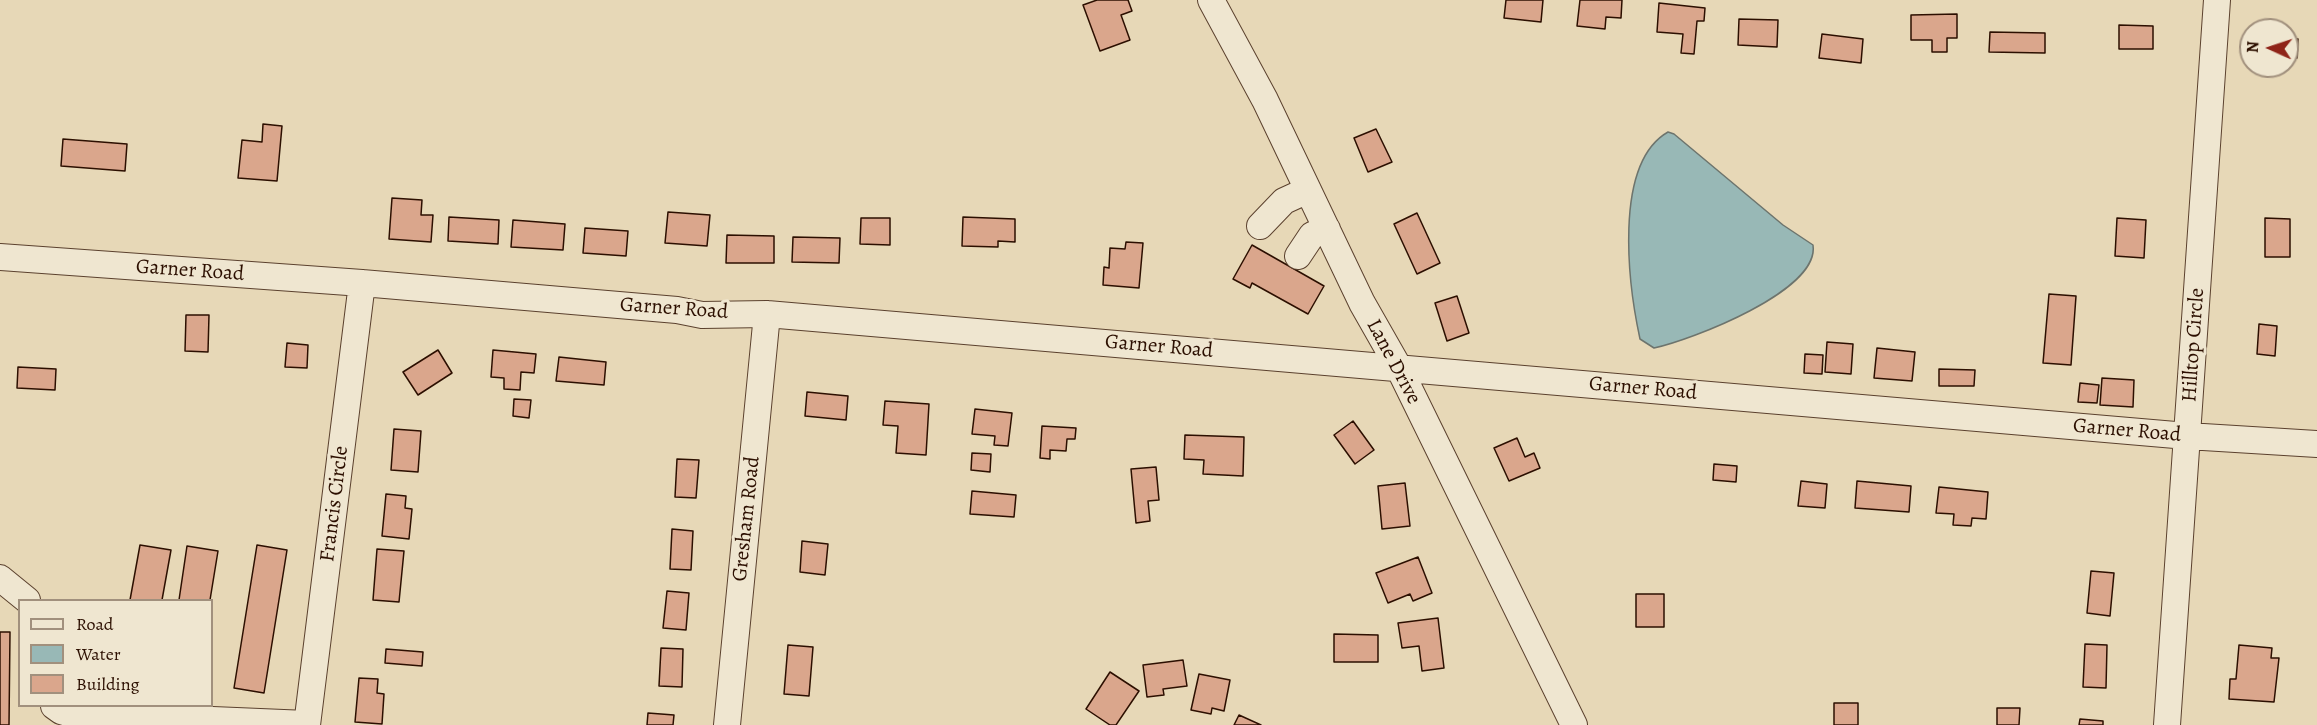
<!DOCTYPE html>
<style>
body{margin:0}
#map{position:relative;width:2317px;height:725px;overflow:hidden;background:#e7d8b7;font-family:Alegreya,serif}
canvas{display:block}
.legend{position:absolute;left:18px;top:599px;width:195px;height:108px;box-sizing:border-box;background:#efe6d0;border:2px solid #a1907d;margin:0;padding:8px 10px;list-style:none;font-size:18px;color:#2c0f00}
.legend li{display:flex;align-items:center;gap:12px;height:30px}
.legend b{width:30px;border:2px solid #a1907d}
.north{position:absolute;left:2239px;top:18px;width:60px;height:60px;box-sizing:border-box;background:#efe6d0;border:2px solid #a1907d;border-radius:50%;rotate:273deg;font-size:16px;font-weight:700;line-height:24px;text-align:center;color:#2c0f00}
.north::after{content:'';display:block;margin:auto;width:21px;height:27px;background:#8f2418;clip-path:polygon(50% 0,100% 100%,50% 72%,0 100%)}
</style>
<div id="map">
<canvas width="2317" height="725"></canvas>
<ul class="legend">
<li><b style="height:8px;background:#efe6d0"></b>Road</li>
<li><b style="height:16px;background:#98b8b6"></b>Water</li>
<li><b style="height:16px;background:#daa68c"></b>Building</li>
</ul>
<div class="north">N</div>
</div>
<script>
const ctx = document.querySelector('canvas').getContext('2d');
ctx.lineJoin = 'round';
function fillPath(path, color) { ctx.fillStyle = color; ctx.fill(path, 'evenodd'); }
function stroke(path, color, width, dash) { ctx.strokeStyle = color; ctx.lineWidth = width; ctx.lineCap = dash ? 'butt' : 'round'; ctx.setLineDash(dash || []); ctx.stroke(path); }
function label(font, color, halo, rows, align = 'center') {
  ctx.font = font + ' Alegreya,serif'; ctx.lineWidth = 6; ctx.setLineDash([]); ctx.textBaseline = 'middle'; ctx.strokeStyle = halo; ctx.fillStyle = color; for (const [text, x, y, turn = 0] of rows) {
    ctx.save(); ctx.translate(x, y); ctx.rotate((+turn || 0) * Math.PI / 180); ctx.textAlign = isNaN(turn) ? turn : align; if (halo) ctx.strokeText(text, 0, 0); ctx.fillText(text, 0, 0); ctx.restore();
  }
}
const water = new Path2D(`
 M1668,132L1674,134L1783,225L1813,245C1820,291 1691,340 1654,348L1640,339C1629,288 1612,164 1668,132Z`);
fillPath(water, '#98b8b6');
stroke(water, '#6d746d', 1.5);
const building = new Path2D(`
 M1097,0H1128L1132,11L1121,15L1130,40L1100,51L1083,5Z
 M1506,0H1543L1541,22L1504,18Z
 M1580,0H1622L1621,18L1606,17L1605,29L1577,26Z
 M1659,3L1705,8L1704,21H1697L1694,54L1681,53L1683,34L1657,32Z
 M1957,14V38H1947V52H1932V40H1911V15Z
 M1739,19L1778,20L1777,47L1738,45Z
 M2260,24L2286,26L2285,30H2260Z
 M2119,25L2153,26V49H2119Z
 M1990,32L2045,33V53L1989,52Z
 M1822,34L1863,39L1861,63L1819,58Z
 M2287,38L2298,39L2297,58L2287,57Z
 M263,124L282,126L277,181L238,178L242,140L262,142Z
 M1376,129L1392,162L1368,172L1354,138Z
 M63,139L127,144L125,171L61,166Z
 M392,198L422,200L421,215H433L431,242L389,239Z
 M668,212L710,215L707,246L665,243Z
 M1417,213L1440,263L1417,274L1394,224Z
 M449,217L499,220L498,244L448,241Z
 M963,217L1015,219V242L998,241V247L962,246Z
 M861,218H890V245L860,244Z
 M2117,218L2146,220L2144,258L2115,256Z
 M2265,218L2290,219V257H2265Z
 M513,220L565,224L563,250L511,247Z
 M585,228L628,231L626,256L583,253Z
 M727,235L774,236V263H726Z
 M793,237L840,238L839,263L792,262Z
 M1126,242L1143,243L1139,288L1103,285L1104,267L1109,268L1110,248L1125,249Z
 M1252,245L1324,286L1308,314L1252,283L1250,288L1233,279Z
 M2049,294L2076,296L2071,365L2043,363Z
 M1457,296L1469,333L1447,341L1435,303Z
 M186,315H209L208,352L185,351Z
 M2259,324L2277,326L2275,356L2257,354Z
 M1827,342L1853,344L1851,374L1825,372Z
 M287,343L308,345L307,368L285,367Z
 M1877,348L1915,352L1912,381L1874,378Z
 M438,350L452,373L418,395L403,372Z
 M493,350L536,354L534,373L521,372L520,390L504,389V378L491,377Z
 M1805,354L1823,355L1822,374L1804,373Z
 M559,357L606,362L604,385L556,381Z
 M18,367L56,369L55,390L17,388Z
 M1939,369L1975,370L1974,386H1939Z
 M2102,378L2134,380L2133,407L2100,405Z
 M2080,383L2099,385L2097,403L2078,402Z
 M807,392L848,396L846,420L805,416Z
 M514,399L531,400L529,418L513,416Z
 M885,401L929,404L926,455L896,453L898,426L883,425Z
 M975,409L1012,413L1008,446L994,445L995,436L972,434Z
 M1353,421L1374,450L1355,464L1334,435Z
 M1042,426L1076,428L1075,439H1067L1066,451L1050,450V459L1040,458Z
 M394,429L421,431L418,472L391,470Z
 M1185,435L1244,437L1243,476L1203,474L1204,460L1184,459Z
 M1517,438L1525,457L1534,453L1540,468L1509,481L1494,448Z
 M972,453L991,454L990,472L971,470Z
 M677,459L699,460L696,498L675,497Z
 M1714,464L1737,466L1736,482L1713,480Z
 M1156,467L1159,500L1148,501L1150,521L1136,523L1131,469Z
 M1801,481L1827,484L1825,508L1798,506Z
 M1857,481L1911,486L1909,512L1855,508Z
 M1405,483L1410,526L1382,529L1378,486Z
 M1939,487L1988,492L1986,519L1972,518L1971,526L1953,525L1954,514L1936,513Z
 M972,491L1016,495L1014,517L970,514Z
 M386,494L406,496L405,508L412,509L409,539L382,536Z
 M672,529L693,531L691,570L670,569Z
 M802,541L828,544L825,575L800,572Z
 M140,545L171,550L162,600H130Z
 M257,545L287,550L264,693L234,688Z
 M187,546L218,551L210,600H179Z
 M377,549L404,551L399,602L373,600Z
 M1418,557L1432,593L1413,601L1410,594L1388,603L1376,573Z
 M2091,571L2114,573L2110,616L2087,613Z
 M667,591L689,593L686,630L663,628Z
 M1636,594H1664V627H1636Z
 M1438,618L1444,668L1422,671L1419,646L1402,648L1398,623Z
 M0,632H10L9,725H0Z
 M1334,634L1378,635V662H1334Z
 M2085,644L2107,645L2106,688L2083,687Z
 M788,645L813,647L809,696L784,694Z
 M2239,645L2272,648L2271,658H2279L2274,702L2229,699L2230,679H2236Z
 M661,648L683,649L682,687L659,686Z
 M386,649L423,652L422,666L385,663Z
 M1183,660L1187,686L1163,689L1164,695L1147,697L1143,665Z
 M1110,672L1139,691L1116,725H1110L1086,709Z
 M1199,674L1230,680L1224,711L1212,708L1211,714L1191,710Z
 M359,678L378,679L377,693L384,694L382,724L355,722Z
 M1834,703H1858V725H1834Z
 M1997,708H2020L2019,725H1997Z
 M648,713L674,715L673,725H647Z
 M1239,715L1261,725H1234Z
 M2080,719L2103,721V725H2079Z`);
fillPath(building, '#daa68c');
stroke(building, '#2c0f00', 1.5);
const minor = new Path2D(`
 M1211,0L1265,100L1362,303L1399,368L1574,725
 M1260,226L1284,201L1308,190
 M1298,256L1312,235L1327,229
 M0,257L362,283L677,310L702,315L767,314L2187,436L2317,444
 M0,578L27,600
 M54,706L61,711L71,714L307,724
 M307,725L362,283
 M727,725L767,314
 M2167,725L2217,0`);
stroke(minor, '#5b412e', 28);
stroke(minor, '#efe6d0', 26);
label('21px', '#2c0f00', '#efe6d0', [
 ["Garner Road",190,271,4],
 ["Garner Road",674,309,4],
 ["Hilltop Circle",2194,345,-86],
 ["Garner Road",1159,347,5],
 ["Lane Drive",1393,362,62],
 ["Garner Road",1643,389,5],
 ["Garner Road",2127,431,5],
 ["Francis Circle",335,504,-83],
 ["Gresham Road",747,519,-84]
]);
</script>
